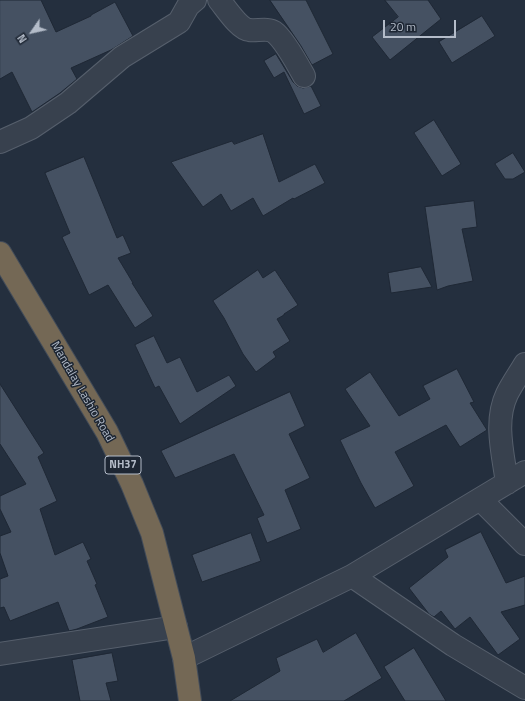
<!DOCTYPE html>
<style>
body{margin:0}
#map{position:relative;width:525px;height:701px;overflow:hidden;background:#242f3e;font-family:"Titillium Web",sans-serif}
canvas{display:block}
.north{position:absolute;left:12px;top:12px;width:40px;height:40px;-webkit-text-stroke:3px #1d2633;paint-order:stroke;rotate:236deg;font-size:11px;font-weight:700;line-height:16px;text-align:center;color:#b4bcc9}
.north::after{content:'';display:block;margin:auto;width:14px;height:18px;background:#b4bcc9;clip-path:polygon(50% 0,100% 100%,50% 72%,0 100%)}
.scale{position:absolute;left:383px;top:20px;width:73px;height:18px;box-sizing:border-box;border:2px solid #b4bcc9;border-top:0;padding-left:5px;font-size:12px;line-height:14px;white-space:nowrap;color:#b4bcc9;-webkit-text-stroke:3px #1d2633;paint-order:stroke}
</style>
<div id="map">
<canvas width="525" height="701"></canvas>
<div class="north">N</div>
<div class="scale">20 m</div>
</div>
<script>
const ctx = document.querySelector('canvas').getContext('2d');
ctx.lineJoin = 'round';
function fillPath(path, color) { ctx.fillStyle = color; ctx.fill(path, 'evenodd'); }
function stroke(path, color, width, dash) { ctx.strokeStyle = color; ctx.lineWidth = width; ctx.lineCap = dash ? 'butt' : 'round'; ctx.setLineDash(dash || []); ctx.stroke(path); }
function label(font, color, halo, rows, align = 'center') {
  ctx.font = font + ' "Titillium Web",sans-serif'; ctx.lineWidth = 3; ctx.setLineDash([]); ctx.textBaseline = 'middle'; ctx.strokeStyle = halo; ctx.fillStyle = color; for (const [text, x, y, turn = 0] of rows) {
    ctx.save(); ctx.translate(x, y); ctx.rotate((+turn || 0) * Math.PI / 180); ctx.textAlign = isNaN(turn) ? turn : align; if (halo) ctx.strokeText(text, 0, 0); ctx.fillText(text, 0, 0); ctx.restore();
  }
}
const building = new Path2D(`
 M0,0H41L56,32L91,16V15L115,2L133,36L111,50L71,68L77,79L60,93L32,112L12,72L0,79Z
 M270,0H306L333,54L312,65L301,46Z
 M385,0H428L441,19L390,60L372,37L398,17Z
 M482,16L495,36L452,63L439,42Z
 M276,54L293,82L297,86L303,88L311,86L321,106L304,114L284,72L274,78L264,61Z
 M434,120L461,164L442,176L414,133Z
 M263,134L279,182L315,164L325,183L294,199L293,198L263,216L253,198L231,211L221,194L203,207L171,162L232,141L234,144Z
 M513,153L525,172L513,179H505L495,164Z
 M84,157L117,238L123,235L131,253L118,258L133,283H132L153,316L135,328L108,285L89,295L62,237L70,233L45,173Z
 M474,201L477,227L462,229L473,281L448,286L437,290L425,207Z
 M421,267L432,287L391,293L388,273Z
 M258,270L263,278L275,270L298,305L284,314V315L277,319L290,341L273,352L276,357L256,372L243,354L224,318L213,301Z
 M154,336L167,363L180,357L197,392L229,375L236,386L180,424L159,386L155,388L135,345Z
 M457,369L474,402L470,403L487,430L460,447L446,425L395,452L414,486L375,508L361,483L340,440L370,426L345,389L370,372L399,416L430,399L423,386Z
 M0,384L44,453L38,457L57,501L40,509L55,555L83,542L91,559L87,561L97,584L95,585L108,617L77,629L69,631L58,602L10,621L4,607L0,608V579L8,576L0,553V536L11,532L0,509V496L26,484L0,444Z
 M290,392L305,426L289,434L310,478L285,490L301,529L267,543L257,518L264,515L234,454L175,478L161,451Z
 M481,532L506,583L525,576V605L501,612L520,639L498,655L470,617L455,629L441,611L434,617L429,614L409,588L448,557L445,550Z
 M251,533L261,561L202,582L192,555Z
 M356,633L382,678L344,701H230L280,671L276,658L317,639L323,652Z
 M414,648L446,701H405L384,667Z
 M112,653L118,681L106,683L111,701H80L72,660Z`);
fillPath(building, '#455162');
stroke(building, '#1f2835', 1);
const minor = new Path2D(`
 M219,0C225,7 240,30 249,30C257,31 268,28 274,32C284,39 298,65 304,76
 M0,142L31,128L68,103L122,57L179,22L188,6L195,0
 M507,483C503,454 494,421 507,394C512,384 519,374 525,364
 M480,499L525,544
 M352,576L453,645L525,688
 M0,654L176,627
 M184,658L352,576L525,472`);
const highway = new Path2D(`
 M0,253L107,432L132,484L152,533L184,658L190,701`);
stroke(minor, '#565f6c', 24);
stroke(highway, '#434c59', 24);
stroke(minor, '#38414e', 22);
stroke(highway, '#746855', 22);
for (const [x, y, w] of [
 [123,465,36]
]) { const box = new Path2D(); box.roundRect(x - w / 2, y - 9, w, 18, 3); ctx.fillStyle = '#1d2633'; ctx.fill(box); stroke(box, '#b4bcc9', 1); }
label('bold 11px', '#b4bcc9', null, [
 ["NH37",123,465]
]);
label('12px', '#b4bcc9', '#1d2633', [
 ["Mandalay Lashio Road",82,392,60]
]);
</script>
